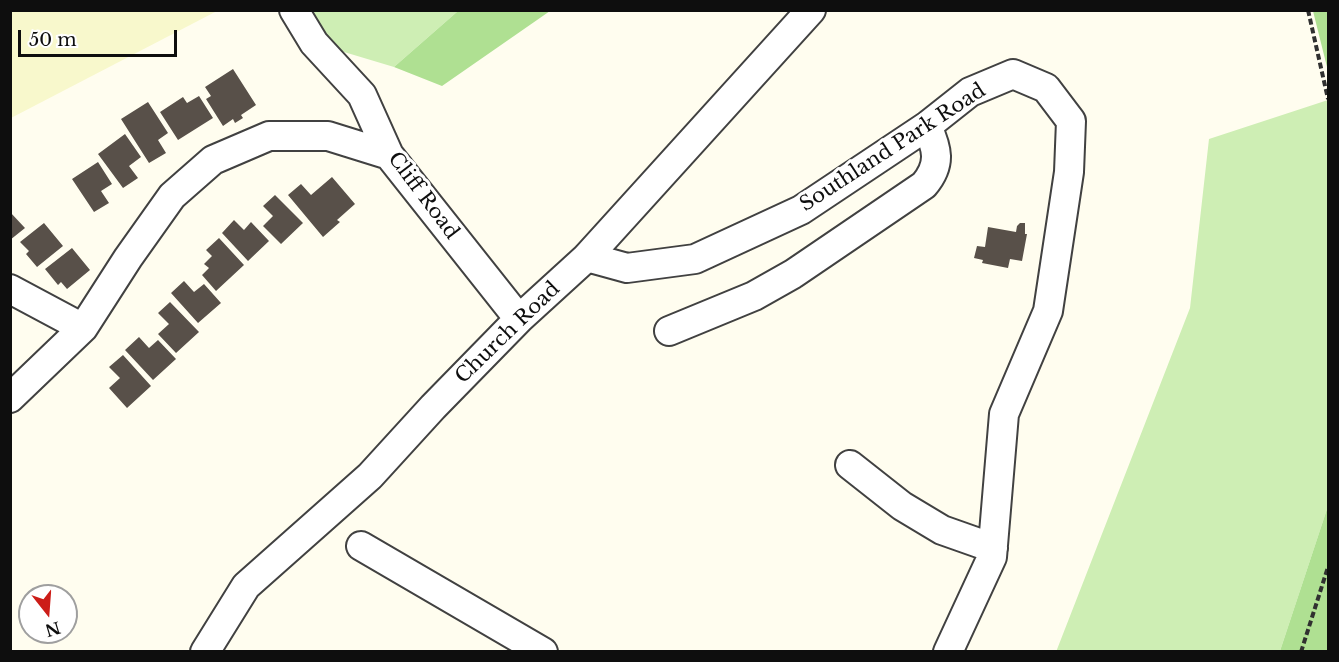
<!DOCTYPE html>
<style>
body{margin:0}
#map{position:relative;width:1339px;height:662px;overflow:hidden;background:#fffdef;font-family:"Libre Baskerville",serif}
canvas{display:block}
.frame{position:absolute;inset:0;border:12px solid #0e0e0e;pointer-events:none}
.north{position:absolute;left:18px;top:584px;width:60px;height:60px;box-sizing:border-box;background:#fff;border:2px solid #9f9f9f;border-radius:50%;rotate:163deg;font-size:16px;font-weight:700;line-height:24px;text-align:center;color:#0e0e0e}
.north::after{content:'';display:block;margin:auto;width:21px;height:27px;background:#cc1d18;clip-path:polygon(50% 0,100% 100%,50% 72%,0 100%)}
.scale{position:absolute;left:18px;top:30px;width:159px;height:27px;box-sizing:border-box;border:3px solid #0e0e0e;border-top:0;padding-left:8px;font-size:18px;line-height:21px;white-space:nowrap;color:#0e0e0e;-webkit-text-stroke:4px #fff;paint-order:stroke}
</style>
<div id="map">
<canvas width="1339" height="662"></canvas>
<div class="frame"></div>
<div class="north">N</div>
<div class="scale">50 m</div>
</div>
<script>
const ctx = document.querySelector('canvas').getContext('2d');
ctx.lineJoin = 'round';
function fillPath(path, color) { ctx.fillStyle = color; ctx.fill(path, 'evenodd'); }
function stroke(path, color, width, dash) { ctx.strokeStyle = color; ctx.lineWidth = width; ctx.lineCap = dash ? 'butt' : 'round'; ctx.setLineDash(dash || []); ctx.stroke(path); }
function label(font, color, halo, rows, align = 'center') {
  ctx.font = font + ' "Libre Baskerville",serif'; ctx.lineWidth = 6; ctx.setLineDash([]); ctx.textBaseline = 'middle'; ctx.strokeStyle = halo; ctx.fillStyle = color; for (const [text, x, y, turn = 0] of rows) {
    ctx.save(); ctx.translate(x, y); ctx.rotate((+turn || 0) * Math.PI / 180); ctx.textAlign = isNaN(turn) ? turn : align; if (halo) ctx.strokeText(text, 0, 0); ctx.fillText(text, 0, 0); ctx.restore();
  }
}
fillPath(new Path2D(`
 M11,10H217V11L11,118Z`), '#f8f8cc');
fillPath(new Path2D(`
 M294,11H458L394,67L314,43Z
 M1328,100V506L1280,651L1056,652L1190,308L1209,139Z`), '#ceeeb4');
fillPath(new Path2D(`
 M458,11V10L550,11L442,86L394,67Z
 M1313,11H1328V71Z
 M1328,506V651H1280Z`), '#afe092');
fillPath(new Path2D(`
 M233,69L256,105L241,115L243,118L235,123L233,119L223,126L206,99L211,96L205,87Z
 M199,96L213,118L178,140L160,112L183,97L187,103Z
 M148,102L168,133L158,140L166,153L149,163L121,119Z
 M125,134L141,157L129,166L138,178L123,188L98,154Z
 M98,162L112,184L101,191L109,203L94,212L72,179Z
 M332,177L355,204L337,220L340,222L323,237L288,195L301,184L311,195Z
 M275,195L303,223L281,244L263,226L273,216L263,206Z
 M10,212L25,228L10,240Z
 M234,220L244,230L251,222L269,241L248,261L222,233Z
 M44,223L63,246L37,267L26,254L29,251L20,242Z
 M1020,223H1025V234H1027L1022,261L1010,259L1008,268L982,263L983,260L974,258L977,246L985,247L988,227L1016,232L1017,226Z
 M219,238L244,265L216,291L202,275L209,268L204,264L212,256L206,250Z
 M72,248L90,270L67,289L61,282L58,285L45,269Z
 M184,281L194,292L204,284L221,303L198,323L171,293Z
 M170,302L199,332L176,353L158,334L169,324L158,313Z
 M139,337L149,348L158,340L176,359L153,380L125,350Z
 M123,355L151,386L127,408L109,388L120,378L109,367Z`), '#585049');
const minor = new Path2D(`
 M294,10L314,43L362,95L389,155L519,319
 M587,257L627,268L695,259L801,210L927,126L970,92L1013,74L1046,88L1071,121L1069,172L1048,311L1004,414L992,557L948,652
 M10,289L83,328
 M669,331L754,296L793,274L924,185C942,164 937,148 927,126
 M10,398L83,328L128,258L172,196L213,160L269,136H328L389,155
 M850,465L902,506L942,530L993,548
 M361,546L543,652
 M205,652L246,586L370,476L433,407L519,319L587,257L811,10`);
stroke(minor, '#414141', 32);
stroke(new Path2D(`
 M1308,10L1328,99
 M1301,652L1328,567`), '#303030', 4, [6, 3]);
stroke(minor, '#fff', 28);
label('20px', '#0e0e0e', '#fff', [
 ["Southland Park Road",893,148,-33],
 ["Cliff Road",423,196,53],
 ["Church Road",508,333,-44]
]);
</script>
